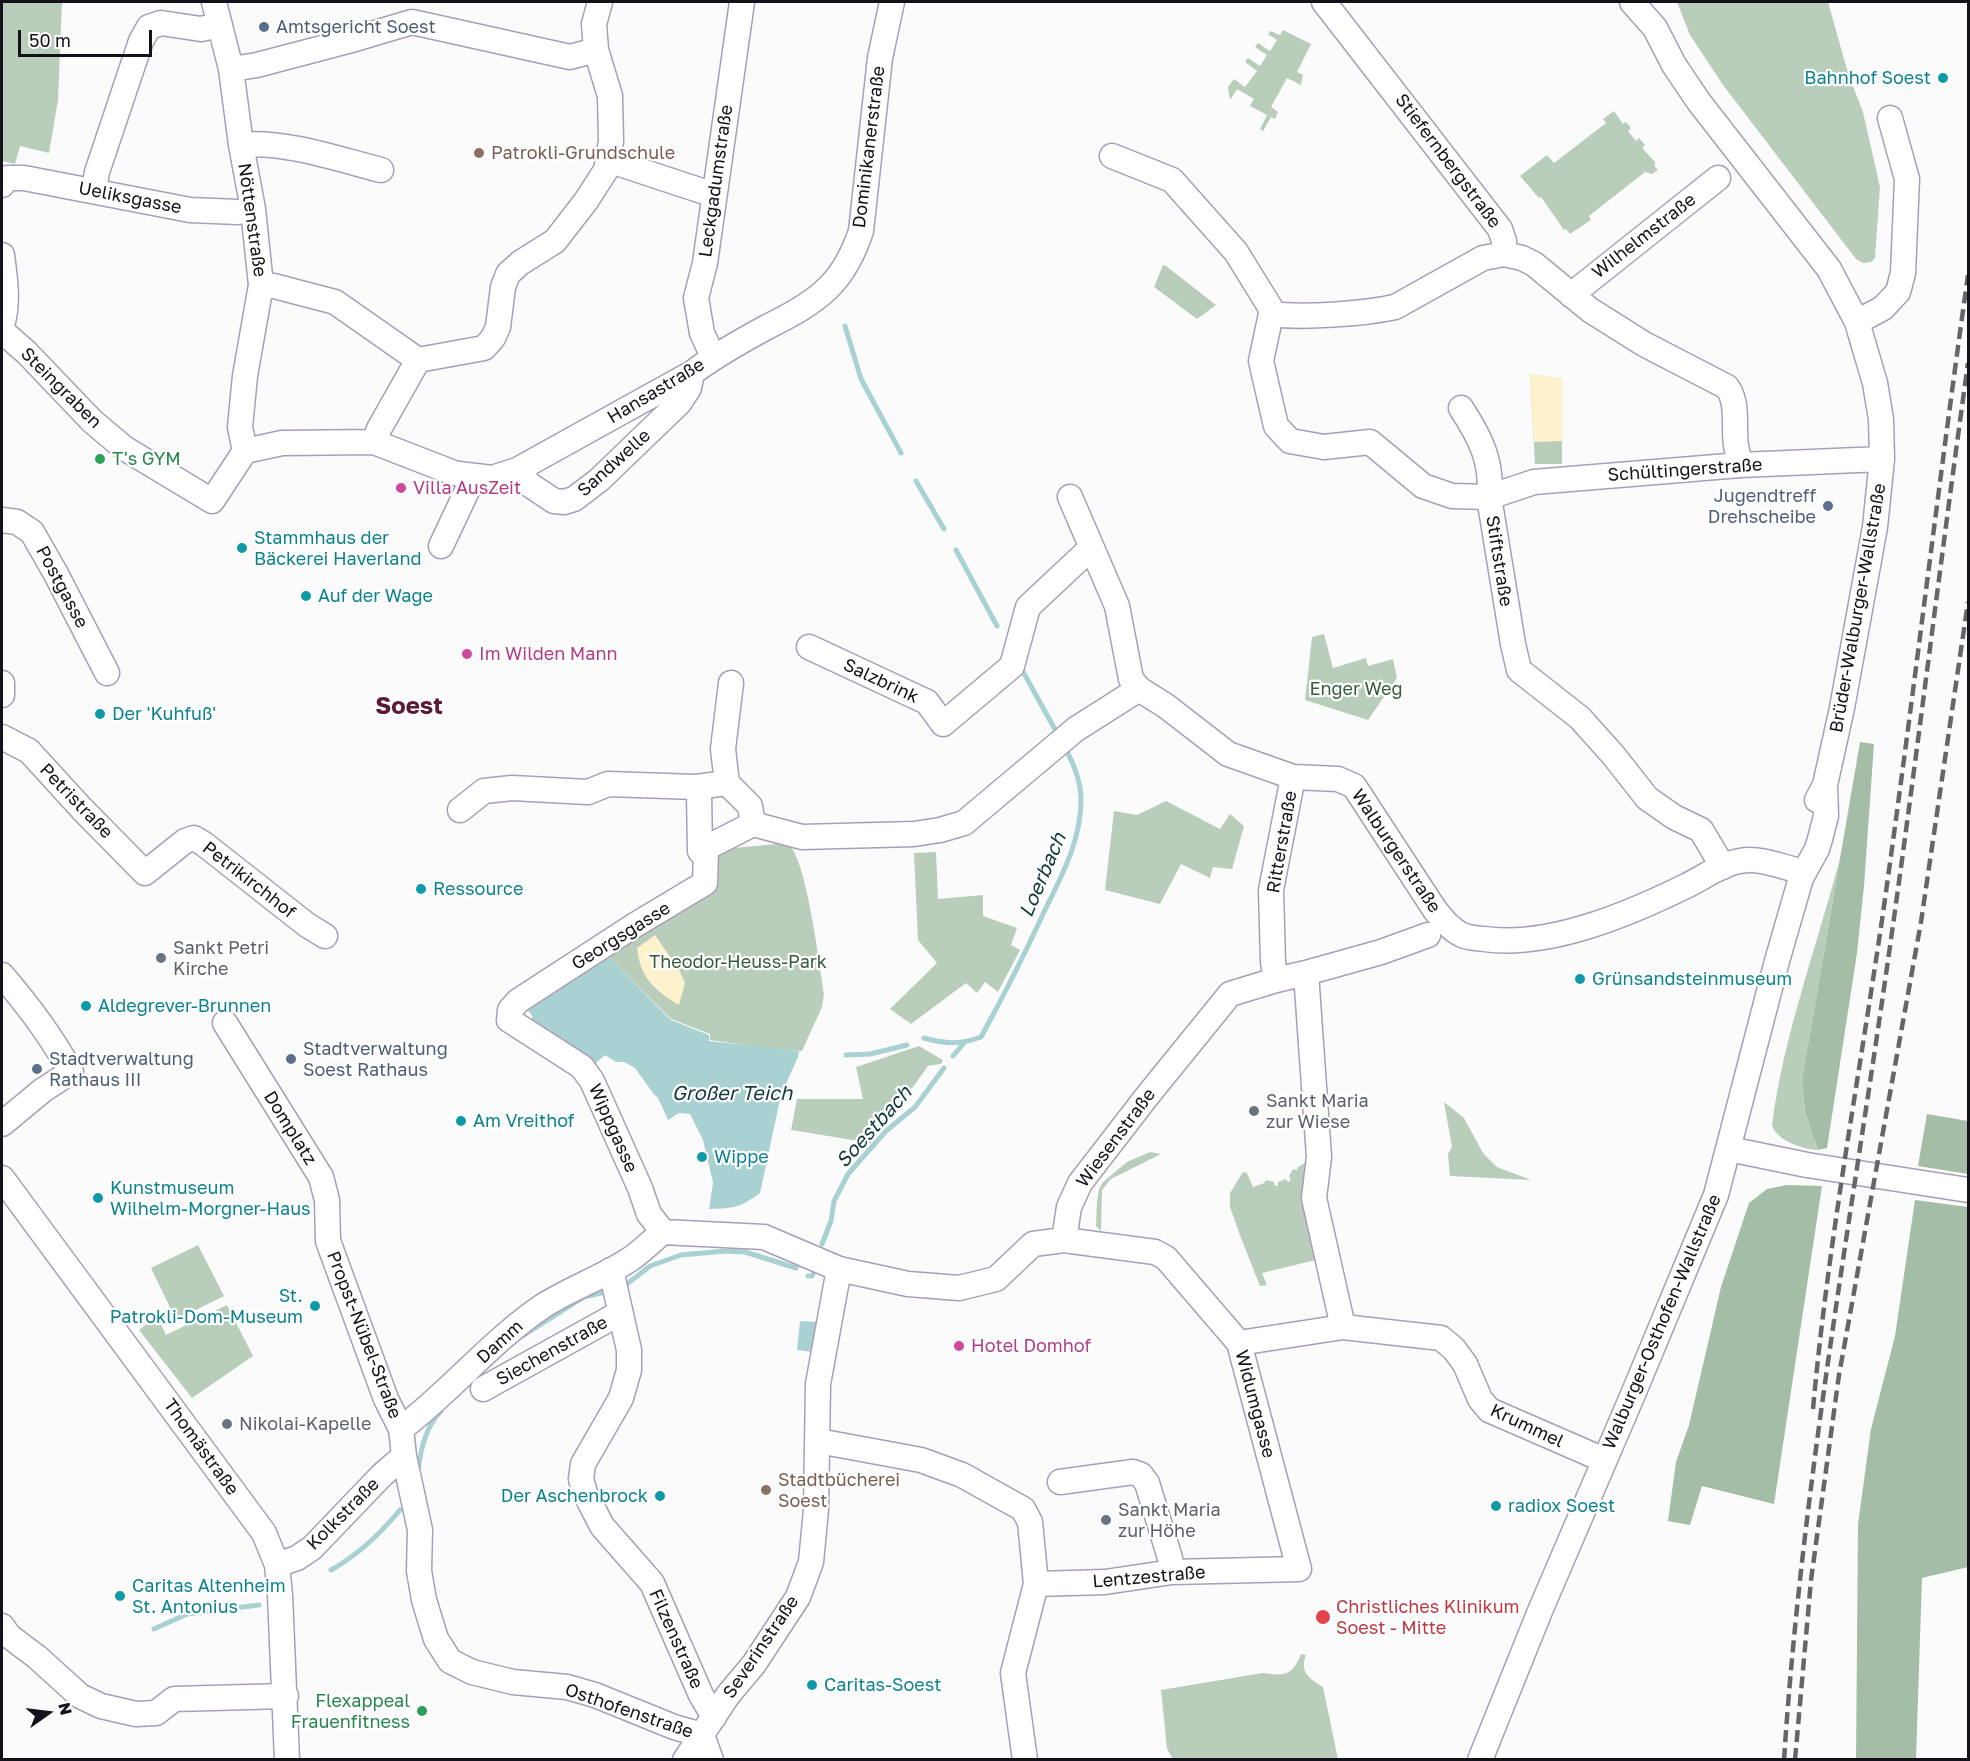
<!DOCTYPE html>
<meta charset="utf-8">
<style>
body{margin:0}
#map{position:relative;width:1970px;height:1761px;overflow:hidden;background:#fbfbfb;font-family:"Golos Text",sans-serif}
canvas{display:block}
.frame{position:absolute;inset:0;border:3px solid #15111a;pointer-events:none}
.north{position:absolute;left:18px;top:1683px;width:60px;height:60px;-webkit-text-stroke:4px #fff;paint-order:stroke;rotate:76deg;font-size:16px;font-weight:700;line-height:24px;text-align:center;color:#15111a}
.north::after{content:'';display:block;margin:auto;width:21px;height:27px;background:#15111a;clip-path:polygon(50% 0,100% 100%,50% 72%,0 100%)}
.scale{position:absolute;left:18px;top:30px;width:134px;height:27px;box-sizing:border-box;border:3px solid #15111a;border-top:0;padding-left:8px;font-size:18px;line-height:21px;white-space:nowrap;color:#15111a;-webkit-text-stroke:4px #fff;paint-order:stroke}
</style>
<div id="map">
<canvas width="1970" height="1761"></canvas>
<div class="frame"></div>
<div class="north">N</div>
<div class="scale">50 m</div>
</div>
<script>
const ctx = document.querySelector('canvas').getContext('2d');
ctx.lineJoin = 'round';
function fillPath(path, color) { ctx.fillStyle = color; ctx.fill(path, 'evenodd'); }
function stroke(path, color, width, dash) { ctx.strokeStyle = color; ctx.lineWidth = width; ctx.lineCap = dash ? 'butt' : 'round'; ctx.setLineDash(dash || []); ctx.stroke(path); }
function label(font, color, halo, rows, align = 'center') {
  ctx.font = font + ' "Golos Text",sans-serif'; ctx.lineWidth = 4.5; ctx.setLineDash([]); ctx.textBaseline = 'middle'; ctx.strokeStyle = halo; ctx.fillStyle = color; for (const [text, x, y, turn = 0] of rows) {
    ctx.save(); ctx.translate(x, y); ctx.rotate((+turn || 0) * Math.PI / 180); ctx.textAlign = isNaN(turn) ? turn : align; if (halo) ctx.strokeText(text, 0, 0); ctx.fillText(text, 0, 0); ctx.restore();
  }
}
fillPath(new Path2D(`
 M2,2H62L58,100L49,153L20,146L15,164L2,161Z
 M1677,2H1828L1848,73L1863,112L1880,187L1875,258L1871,262L1863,263L1856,259L1723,85L1690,35Z
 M1283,30L1311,44L1297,72L1303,75L1301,85L1287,78L1271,107L1278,112L1275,119L1271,117L1263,131L1260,129L1267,115L1250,106L1254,99L1237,89L1230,100L1228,87L1234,79L1245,87L1257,71L1245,62L1248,58L1260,66L1267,55L1255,47L1258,43L1270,51L1277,40L1268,34L1270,31L1280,35Z
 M1614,111L1623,124L1626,122L1631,128L1628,131L1636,141L1639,138L1645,145L1642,148L1655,162V167L1658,170L1652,174L1645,172L1589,216L1591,220L1570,234L1566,229L1564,230L1541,197L1539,198L1520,176L1547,155L1554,163L1606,123L1603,119Z
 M1163,265L1166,266L1216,305L1197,319L1154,287Z
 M1530,374L1562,379V464H1535Z
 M1324,634L1333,668L1366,658L1368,666L1393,659L1397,678L1368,720L1305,700L1312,637Z
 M1166,801L1220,829L1230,814L1244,826L1232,869L1213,867L1210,878L1181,864L1160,904L1105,890L1114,811L1137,815Z
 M788,843C807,861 819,963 824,994L822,1007L802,1051L765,1048L710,1040V1034L671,1019L602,950L716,885L711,850Z
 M936,852L938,899L983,895V916L1017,928L1011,945L1020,950L998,992L985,982L977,993L966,983L911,1024L890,1009L937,963L918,940L914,853Z
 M1840,858L1802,1080L1805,1112L1818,1150C1802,1149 1777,1141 1772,1125C1784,1033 1817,947 1840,858Z
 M919,1046L943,1060L941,1064L928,1066L913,1087L870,1126L871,1143L791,1130L797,1099H863L856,1067Z
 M1444,1102L1464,1118L1483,1153L1497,1167L1531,1180L1450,1176L1448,1154L1452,1147Z
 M1150,1152L1161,1154L1111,1179L1102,1190L1101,1231L1096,1226L1097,1202L1099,1189L1103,1182L1127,1162Z
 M1312,1159L1320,1259L1262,1273L1267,1285L1260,1286L1241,1238L1230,1207V1193L1243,1172L1247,1173L1253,1187L1264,1183L1266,1180L1274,1182L1275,1186H1278V1182L1286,1179L1288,1182L1291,1180L1289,1176L1293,1169L1297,1170L1298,1167Z
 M198,1245L224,1296L176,1320L151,1268Z
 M227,1305L253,1356L192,1398L139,1330L157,1316L166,1335Z
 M1301,1654L1306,1655C1299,1672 1310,1679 1323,1687L1338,1759H1173L1167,1749L1161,1690L1263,1673C1285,1676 1292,1676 1301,1654Z`), '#b8ceba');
fillPath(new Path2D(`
 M1860,742L1874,744L1864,886L1857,953L1827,1148L1818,1150L1805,1112L1802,1080Z
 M1927,1114L1968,1121V1174L1918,1166Z
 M1787,1185L1822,1186L1774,1504L1702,1486L1690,1525L1668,1521L1676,1462L1689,1425L1721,1287L1749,1203L1767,1189Z
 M1915,1200L1968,1207V1567L1922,1578L1916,1759H1856L1858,1524L1871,1429L1895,1336Z`), '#a4bda6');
fillPath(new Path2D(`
 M1530,374L1562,379V441L1534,442Z
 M655,935L679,970L685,983L679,1005C654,990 640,977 637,948Z`), '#fcf2cc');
fillPath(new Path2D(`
 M602,950L671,1020L709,1035V1041L799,1051L798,1057L781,1095L760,1193C739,1208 735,1208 709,1209L713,1183L703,1140L690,1114L679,1113L668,1120L658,1098L653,1093L635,1068L624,1062H616L605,1055L592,1067L532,1022V1016L525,1006Z
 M800,1321L816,1322L813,1352L797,1350Z`), '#a9d1d2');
stroke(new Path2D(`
 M845,326L861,379L901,453
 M916,481L944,529
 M956,550L997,626
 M1021,668L1058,735
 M924,1038C946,1044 959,1045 981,1037C1003,997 1024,956 1043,914C1061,877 1082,840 1081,797C1080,778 1073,762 1064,746
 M846,1055L870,1054L907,1045
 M953,1056L964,1043
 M822,1244L831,1221L834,1201L848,1174L886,1131L915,1107L944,1068
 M808,1276H812L814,1272
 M627,1284L650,1266L681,1255L725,1251L745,1252L796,1268
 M521,1337L584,1297L601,1293
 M418,1473C420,1451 425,1427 441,1411
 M331,1570C358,1555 380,1534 400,1510
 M154,1629L187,1614L259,1605`), '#a9d1d2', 5);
const minor = new Path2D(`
 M1324,2L1500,229L1504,241V254L1522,258L1534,264L1590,310L1644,344L1727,387C1739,403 1733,427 1736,445C1737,452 1739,458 1740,465
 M1632,2L1655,28L1674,65L1699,102L1829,269L1857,322L1875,383L1881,419L1882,459L1875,527L1842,708L1825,785L1817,800
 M231,69L257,65L348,41L412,22L570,57L596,50
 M241,145C283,140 341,160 381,170
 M1112,156L1172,180L1236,252L1270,307L1271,314L1261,361L1276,426L1290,441L1324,447L1370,442L1423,486L1452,496L1489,497L1513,644L1519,670L1580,718L1614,756L1647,798L1674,817L1701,830L1723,867
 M608,160L714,195
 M2,185L7,178H24L190,210L238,212L253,209
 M94,190L97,172L141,41L149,27L161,23L201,29L220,25
 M2,255C5,278 9,303 2,325
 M261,285L274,286L335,302L418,360
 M1571,295L1718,178
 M1271,314C1304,318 1363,314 1395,307L1483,258L1504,254
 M1857,322L1883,308L1898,292L1903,273L1907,179L1890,118
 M2,331L27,353L92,421L124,448L212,501L245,451L240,427L245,376L261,285L253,209L241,145L231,69L214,2
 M713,357L702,333L696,298L705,263L742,2
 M1461,408C1480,437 1493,462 1489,497L1534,482L1740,465L1882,459
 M374,442L379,429L418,360L484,348L493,338L498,327L503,287L508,274L520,263L555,241L586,201L606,170L611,141L610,96L596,50L594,24L600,2
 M245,451L282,443L374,442L454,473L467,475L492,478L517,470L692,373C716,355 741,341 767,327C789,316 812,304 829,287C845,271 854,252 861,231L880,58L892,2
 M517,470L530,485L554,501L564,502L574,499L599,480L679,403L689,388L692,373
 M1070,497L1117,606L1131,679L1139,689
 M2,520L17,522L32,532L56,574L107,673
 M441,546L474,476
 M809,647L927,702L943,724L1012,666L1028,607L1091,548
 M2,683V695
 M2,737L29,751L82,809L145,873L185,841L194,838L204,844L307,925L325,936
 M727,783L723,749L731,683
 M696,787L699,793L700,851L753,824
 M460,810L484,791L512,788L588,792L608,784L696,787L727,783L750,806L753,824L802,837L914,834L940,830L964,823L1076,729L1139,689L1166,706L1228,754L1293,777L1338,779L1354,786L1435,910C1443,920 1450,929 1462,935C1468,938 1477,938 1484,939C1549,948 1629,914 1686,886C1703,878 1721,864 1740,861C1760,857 1783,867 1803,872
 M1306,973L1319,1157L1314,1198L1343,1327
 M2,975C28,1005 52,1037 71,1072L43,1090L2,1124
 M1276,980L1273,962L1271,890L1293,777
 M225,1023L321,1177L327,1200L328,1241L386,1399L401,1429L404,1456L420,1530L419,1571L424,1600L436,1639L450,1661L472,1672L513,1682L567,1687L595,1695L674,1727L702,1735
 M1729,1149L1807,1165L1968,1190
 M2,1178L264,1533L277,1565L280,1595L287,1760
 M663,1232L649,1214L640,1188L592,1081L582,1067L509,1020L510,1010L518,1001L635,925L705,883L706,849
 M1064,1240L1069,1207L1080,1183L1148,1095L1230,994L1276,980L1306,973L1381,952L1428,935
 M611,1270L629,1350V1370L621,1398L583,1464L581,1479L585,1493L602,1526L652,1583L701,1695L714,1717
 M1239,1343L1343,1327L1441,1338L1454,1349L1465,1364L1480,1399L1489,1410L1604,1460
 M483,1389L620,1313
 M401,1429C451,1391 491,1341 543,1306C571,1288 604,1277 632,1258C643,1250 653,1240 663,1232L764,1237L839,1269L908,1284L959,1288L996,1279L1033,1244L1064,1240L1155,1252L1166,1258L1239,1343L1299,1569L1172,1572L1105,1582L1036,1584
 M818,1441L921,1460L962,1475L1023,1509L1030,1522L1036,1584L1013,1673L1025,1760
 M1060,1482L1133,1472L1141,1475L1147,1483L1170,1558L1172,1572
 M277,1565L297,1558L312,1548L382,1475L404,1456
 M2,1626L9,1636L37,1657L80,1696L101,1706L136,1714L156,1713L174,1699L286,1696
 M702,1735L711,1760
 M685,1760L728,1695L754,1664L798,1597L811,1562L816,1510L818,1384L839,1269
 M1480,1760L1540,1611L1634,1392L1716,1195L1777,961L1801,878L1817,849L1820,839L1826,816L1825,785`);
stroke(minor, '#a99eb8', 27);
stroke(minor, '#fff', 24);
stroke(new Path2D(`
 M1813,1409C1828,1243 1859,1078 1883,913C1913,701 1938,487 1968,275
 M1784,1760C1800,1515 1842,1272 1878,1029C1911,807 1937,585 1968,363
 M1795,1760L1811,1580L1839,1375L1921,922L1968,602`), '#67646a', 4.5, [12, 6]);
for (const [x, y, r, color] of [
 [264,27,6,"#5c6f8a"],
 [1943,78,6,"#0f9aa8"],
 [479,153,6,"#8d6e63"],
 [100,459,6,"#2e9e5b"],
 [401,488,6,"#d1479c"],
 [1828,506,6,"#5c6f8a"],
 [242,548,6,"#0f9aa8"],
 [306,596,6,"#0f9aa8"],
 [467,654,6,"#d1479c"],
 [100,714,6,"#0f9aa8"],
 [421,889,6,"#0f9aa8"],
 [161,958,6,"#6b7280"],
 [1580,979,6,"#0f9aa8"],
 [86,1006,6,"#0f9aa8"],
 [291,1059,6,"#5c6f8a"],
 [37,1069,6,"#5c6f8a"],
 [1254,1111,6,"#6b7280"],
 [461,1121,6,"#0f9aa8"],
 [702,1157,6,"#0f9aa8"],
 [98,1198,6,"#0f9aa8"],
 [315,1306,6,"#0f9aa8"],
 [959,1346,6,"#d1479c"],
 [227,1424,6,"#6b7280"],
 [766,1490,6,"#8d6e63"],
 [660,1496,6,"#0f9aa8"],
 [1496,1506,6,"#0f9aa8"],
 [1106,1520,6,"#6b7280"],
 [120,1596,6,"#0f9aa8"],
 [1323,1617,8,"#e0444e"],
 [812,1685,6,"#0f9aa8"],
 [422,1711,6,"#2e9e5b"]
]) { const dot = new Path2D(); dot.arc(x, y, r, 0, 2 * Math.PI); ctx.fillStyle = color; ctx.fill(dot); stroke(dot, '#fff', 2); }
label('18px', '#4e5e75', '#fff', [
 ["Amtsgericht Soest",276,27],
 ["Jugendtreff",1816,496,"right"],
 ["Drehscheibe",1816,517,"right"],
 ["Stadtverwaltung",303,1049],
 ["Soest Rathaus",303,1070],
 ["Stadtverwaltung",49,1059],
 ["Rathaus III",49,1080]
], 'left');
label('18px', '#0d838f', '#fff', [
 ["Bahnhof Soest",1931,78,"right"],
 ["Stammhaus der",254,538],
 ["Bäckerei Haverland",254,559],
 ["Auf der Wage",318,596],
 ["Der 'Kuhfuß'",112,714],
 ["Ressource",433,889],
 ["Grünsandsteinmuseum",1592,979],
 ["Aldegrever-Brunnen",98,1006],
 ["Am Vreithof",473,1121],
 ["Wippe",714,1157],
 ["Kunstmuseum",110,1188],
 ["Wilhelm-Morgner-Haus",110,1209],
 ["St.",303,1296,"right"],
 ["Patrokli-Dom-Museum",303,1317,"right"],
 ["Der Aschenbrock",648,1496,"right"],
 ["radiox Soest",1508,1506],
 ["Caritas Altenheim",132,1586],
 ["St. Antonius",132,1607],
 ["Caritas-Soest",824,1685]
], 'left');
label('18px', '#15111a', '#fff', [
 ["Dominikanerstraße",869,147,-83],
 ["Stiefernbergstraße",1448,161,53],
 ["Leckgadumstraße",716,181,-82],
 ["Ueliksgasse",130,198,11],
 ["Nöttenstraße",252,220,82],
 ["Wilhelmstraße",1644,236,-38],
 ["Steingraben",61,388,45],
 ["Hansastraße",656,391,-31],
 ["Sandwelle",614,463,-42],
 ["Schültingerstraße",1685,470,-4],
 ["Stiftstraße",1499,561,81],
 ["Postgasse",62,587,62],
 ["Brüder-Walburger-Wallstraße",1858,608,-80],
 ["Salzbrink",881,681,25],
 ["Petristraße",76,801,46],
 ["Ritterstraße",1282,842,-80],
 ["Walburgerstraße",1396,851,56],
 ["Petrikirchhof",249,880,38],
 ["Georgsgasse",621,936,-32],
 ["Domplatz",290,1128,58],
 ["Wippgasse",613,1128,66],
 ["Wiesenstraße",1116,1138,-53],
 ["Walburger-Osthofen-Wallstraße",1662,1322,-67],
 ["Propst-Nübel-Straße",364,1335,69],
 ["Damm",500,1342,-42],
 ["Siechenstraße",552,1351,-29],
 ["Widumgasse",1255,1404,75],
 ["Krummel",1527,1426,25],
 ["Thomästraße",201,1447,54],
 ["Kolkstraße",343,1514,-45],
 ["Lentzestraße",1149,1577,-5],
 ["Filzenstraße",676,1639,66],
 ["Severinstraße",761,1647,-56],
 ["Osthofenstraße",629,1711,19]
]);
label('18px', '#785e54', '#fff', [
 ["Patrokli-Grundschule",491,153],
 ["Stadtbücherei",778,1480],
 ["Soest",778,1501]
], 'left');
label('18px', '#27864d', '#fff', [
 ["T's GYM",112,459],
 ["Flexappeal",410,1701,"right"],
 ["Frauenfitness",410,1722,"right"]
], 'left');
label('18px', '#b23c85', '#fff', [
 ["Villa AusZeit",413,488],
 ["Im Wilden Mann",479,654],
 ["Hotel Domhof",971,1346]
], 'left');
label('18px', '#345c39', '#fff', [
 ["Enger Weg",1356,689],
 ["Theodor-Heuss-Park",738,962]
]);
label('18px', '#5b616d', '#fff', [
 ["Sankt Petri",173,948],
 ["Kirche",173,969],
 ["Sankt Maria",1266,1101],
 ["zur Wiese",1266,1122],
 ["Nikolai-Kapelle",239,1424],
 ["Sankt Maria",1118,1510],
 ["zur Höhe",1118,1531]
], 'left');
label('18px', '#be3a42', '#fff', [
 ["Christliches Klinikum",1336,1607],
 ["Soest - Mitte",1336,1628]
], 'left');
label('italic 20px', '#12393b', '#fff', [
 ["Loerbach",1043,875,-67],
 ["Großer Teich",732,1094],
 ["Soestbach",874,1127,-48]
]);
label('bold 24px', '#5c1a36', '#fff', [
 ["Soest",409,706]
]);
</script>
